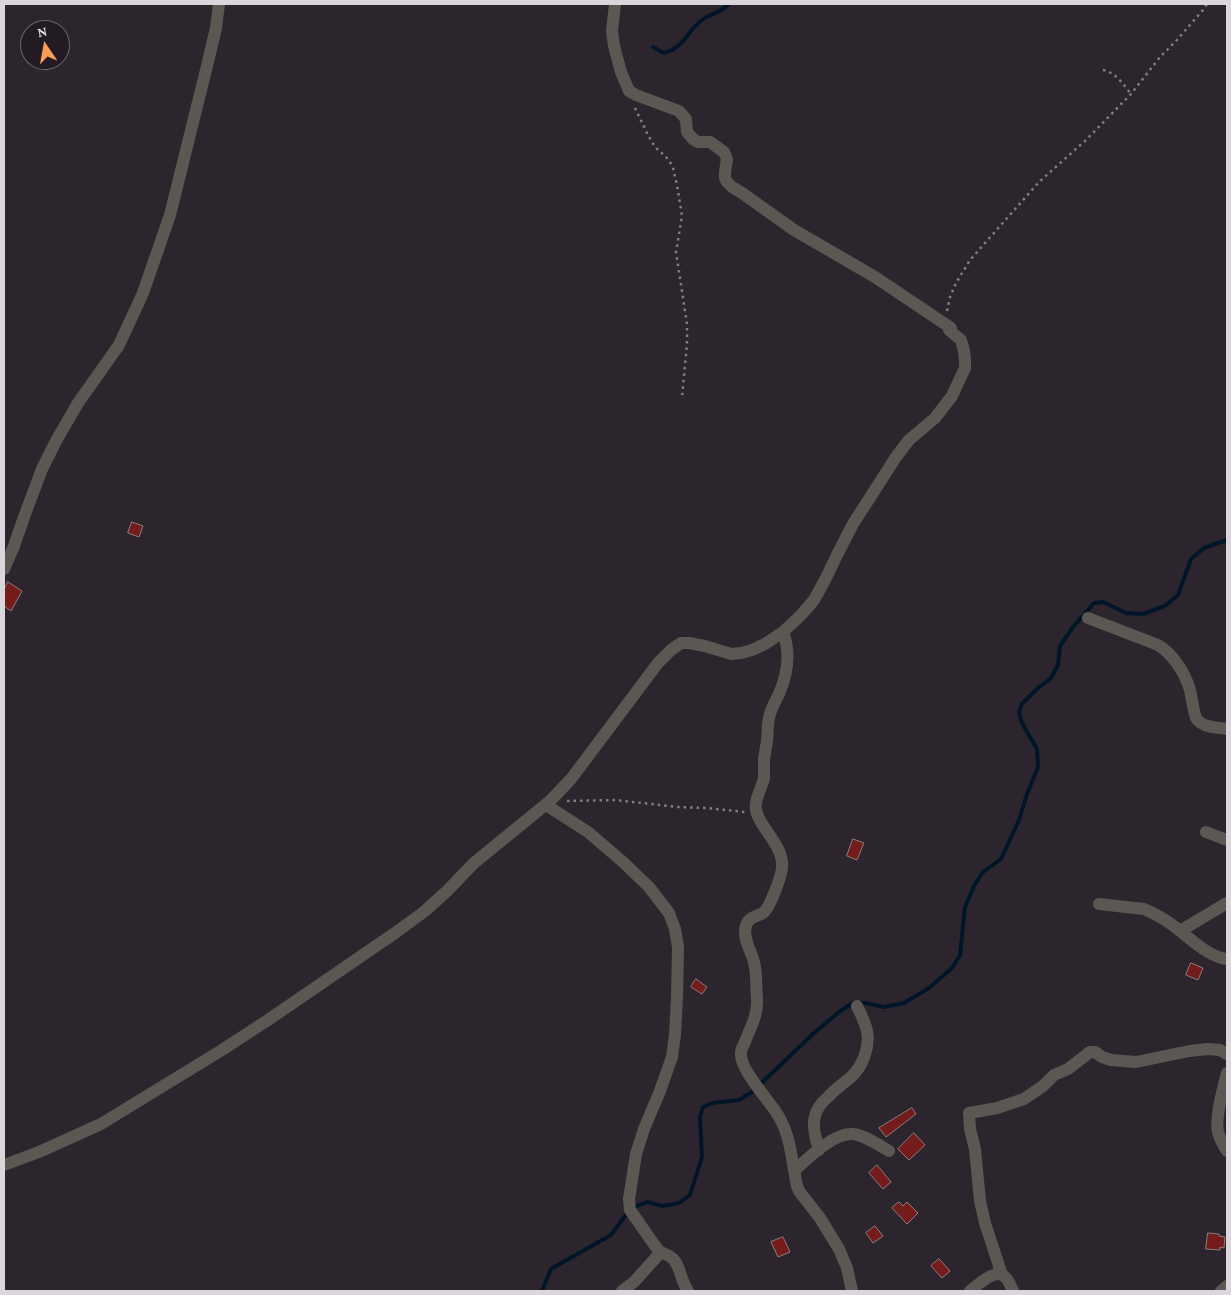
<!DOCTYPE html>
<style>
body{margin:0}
#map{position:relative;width:1231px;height:1295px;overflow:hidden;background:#2c252e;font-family:"Crimson Pro",serif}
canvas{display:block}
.frame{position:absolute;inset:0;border:5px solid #dbd6dc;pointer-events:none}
.north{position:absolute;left:20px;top:20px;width:50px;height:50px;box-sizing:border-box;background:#221b24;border:1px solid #6c666e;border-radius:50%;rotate:348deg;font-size:14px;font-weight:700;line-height:20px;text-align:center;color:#dbd6dc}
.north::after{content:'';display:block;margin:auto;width:18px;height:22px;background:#fd9c57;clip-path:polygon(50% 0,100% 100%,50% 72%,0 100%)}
</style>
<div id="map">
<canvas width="1231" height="1295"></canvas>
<div class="frame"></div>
<div class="north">N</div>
</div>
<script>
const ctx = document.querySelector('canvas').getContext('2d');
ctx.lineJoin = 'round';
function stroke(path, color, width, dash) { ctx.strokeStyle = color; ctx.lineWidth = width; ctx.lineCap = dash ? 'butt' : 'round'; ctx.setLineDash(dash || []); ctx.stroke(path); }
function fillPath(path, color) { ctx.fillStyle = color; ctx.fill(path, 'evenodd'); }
stroke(new Path2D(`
 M653,47L664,53C684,48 687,31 702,20C711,13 719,14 729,4
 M633,1207L648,1202L662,1206L679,1203L690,1195L702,1157L700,1117L703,1107L712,1103L739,1100L752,1092L813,1034L839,1012L853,1003H865L884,1007L904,1003L929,988L952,968L960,955L965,907L974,886L983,872L1001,859L1019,820L1027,794L1038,767L1037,749L1022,723L1019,712L1022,704L1037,689L1051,678L1058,665L1060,646L1073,627L1094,603L1103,602L1126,613L1143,614L1165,606L1178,595L1191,559L1204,548L1227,540
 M542,1291L551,1269L611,1235L628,1212`), '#001628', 4);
const building = new Path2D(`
 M132,522L143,526L139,537L128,533Z
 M8,582L22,591L11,611L4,606V590Z
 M853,839L864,843L857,860L847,856Z
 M1191,963L1203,968L1198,980L1186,975Z
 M696,979L707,987L702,994L691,987Z
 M912,1108L916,1114L886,1137L879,1128Z
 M914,1133L925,1145L909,1160L898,1149Z
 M877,1165L891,1182L883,1189L869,1173Z
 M899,1202L903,1206L907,1202L918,1213L907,1224L892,1208Z
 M875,1226L883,1236L873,1243L866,1233Z
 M1208,1233L1219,1234V1236L1225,1237L1224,1248L1220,1247V1250L1206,1249Z
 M783,1237L790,1252L778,1257L771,1242Z
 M939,1259L950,1271L942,1278L931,1266Z`);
fillPath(building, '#741c1b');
stroke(building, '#8d7d7c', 1);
stroke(new Path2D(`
 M1103,70C1115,72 1124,85 1131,94
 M635,108L648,135L655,147L666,157L670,162L673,168L677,185L682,216L676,252L687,324V344L682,397
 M947,311L950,297L956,283L970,260L1039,182L1086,140L1131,94L1160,57L1176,41L1203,10L1207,4
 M567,801L615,800L678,807L707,808L745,812`), '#837d85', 2.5, [2.5, 4]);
stroke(new Path2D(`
 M4,569L14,546L24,517L42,469L56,441L78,403L119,345L143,293L170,215L207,66L216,28L219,4
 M1088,618L1158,645C1173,654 1185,673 1190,690C1192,699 1193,709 1196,718C1202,728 1217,727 1227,729
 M783,632C791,653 788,673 779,694C776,700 772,707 770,714C767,723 768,732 767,741C766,747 765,753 764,759C764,766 764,772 764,778C762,787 757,795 756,803C752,823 785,843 782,868C781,877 770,908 763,913C756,917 748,917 746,926C742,937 751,951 754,962C757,974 756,987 757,999C758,1016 750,1028 745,1042C743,1046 741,1049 741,1053C739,1069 770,1101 779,1117C791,1137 792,1163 797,1186L799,1191L820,1218L839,1249L847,1268L852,1291
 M546,805L588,832L623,862L649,887L669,913L675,929L678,947L677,998L675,1035L672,1057L660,1091L644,1129L636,1154L629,1199L630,1210L658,1250C662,1254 668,1254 672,1258C680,1264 681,1282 688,1291
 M1206,832L1227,840
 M1099,904L1144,909C1153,913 1163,918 1171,924C1187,935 1207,957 1227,959
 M1180,931L1227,903
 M1227,1073C1223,1088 1215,1117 1218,1132C1220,1139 1223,1145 1227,1151
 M819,1150C816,1139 812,1127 815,1116C817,1108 822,1102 828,1097C835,1089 843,1084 851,1077C863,1066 870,1047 867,1031C865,1022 861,1014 857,1006
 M4,1165L39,1152L101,1124L222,1050L268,1020L395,933L425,911L447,891L474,863L550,801L571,779L658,663L671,650L681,643H689L705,646L731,654L741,653L752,650L765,644L783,632L801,615L814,600L825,580L838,553L853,524L896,457L909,440L935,418L952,396L965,368V360L964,351L961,340L949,330L951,328L875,277L794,230L742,193L732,187L727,182L725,178V172L727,159L724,152L710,142H698L693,139L687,132L686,119L679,111L636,95L629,91L621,72L614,46L612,31L615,4
 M794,1171C807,1159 834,1132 853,1134C865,1135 878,1145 889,1151
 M1002,1275L985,1223L980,1201L975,1149L970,1129L969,1113L997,1108L1024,1099L1043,1086L1054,1075L1068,1069L1090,1052H1095L1102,1057L1111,1060L1136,1062L1189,1051L1208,1049L1220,1050L1227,1054
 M622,1291L634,1282L661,1252
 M970,1291C978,1285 996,1267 1005,1277C1009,1280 1011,1287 1013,1291
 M1221,1291L1227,1286`), '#5b5853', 12);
</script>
